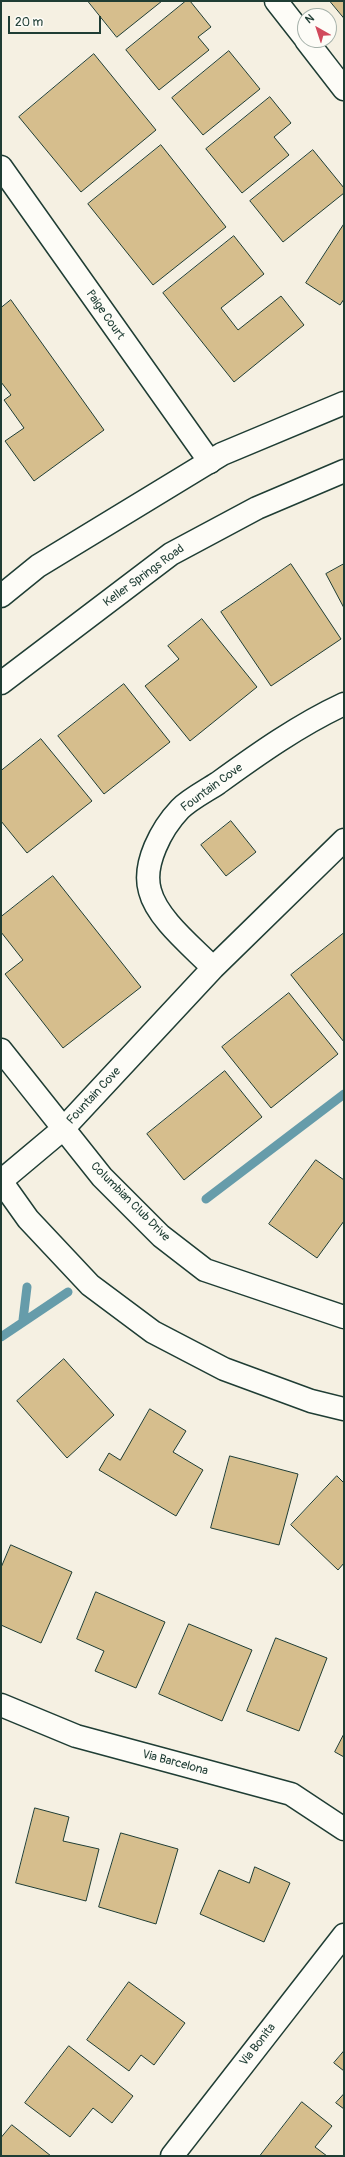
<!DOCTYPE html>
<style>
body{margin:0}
#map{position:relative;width:345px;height:2157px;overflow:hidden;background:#f5f0e2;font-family:Pangolin,sans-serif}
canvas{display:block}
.frame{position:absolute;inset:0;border:2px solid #1f3d34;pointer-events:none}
.north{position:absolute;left:297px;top:8px;width:40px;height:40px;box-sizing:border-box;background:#fdfcf7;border:1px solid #a4b0a9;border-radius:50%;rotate:321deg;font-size:11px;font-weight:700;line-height:16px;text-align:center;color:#1f3d34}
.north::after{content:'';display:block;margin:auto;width:14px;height:18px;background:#d1495b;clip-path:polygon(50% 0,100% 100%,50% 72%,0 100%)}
.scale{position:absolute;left:8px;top:16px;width:93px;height:18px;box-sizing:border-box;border:2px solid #1f3d34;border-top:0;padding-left:5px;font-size:12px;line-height:14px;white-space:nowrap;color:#1f3d34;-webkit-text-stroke:3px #fdfcf7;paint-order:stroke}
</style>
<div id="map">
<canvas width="345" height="2157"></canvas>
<div class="frame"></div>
<div class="north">N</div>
<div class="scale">20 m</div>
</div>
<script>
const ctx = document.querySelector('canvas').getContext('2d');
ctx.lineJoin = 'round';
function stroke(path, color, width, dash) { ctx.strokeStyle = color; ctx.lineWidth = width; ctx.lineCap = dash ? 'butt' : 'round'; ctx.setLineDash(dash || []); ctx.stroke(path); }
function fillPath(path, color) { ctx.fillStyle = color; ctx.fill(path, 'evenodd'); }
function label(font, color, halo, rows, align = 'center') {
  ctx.font = font + ' Pangolin,sans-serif'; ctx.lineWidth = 3.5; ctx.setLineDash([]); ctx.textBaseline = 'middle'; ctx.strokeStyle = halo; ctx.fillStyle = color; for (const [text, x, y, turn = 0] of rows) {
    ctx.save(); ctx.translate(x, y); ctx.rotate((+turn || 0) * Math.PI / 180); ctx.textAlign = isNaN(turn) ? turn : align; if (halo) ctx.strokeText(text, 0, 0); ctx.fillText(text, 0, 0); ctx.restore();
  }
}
stroke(new Path2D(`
 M206,1199L344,1094
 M23,1320L27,1287
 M1,1337L68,1292`), '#669caa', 9);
const building = new Path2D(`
 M88,1H162L117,37Z
 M186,1H190L211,27L198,37L209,50L159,90L126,50Z
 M330,1H344V18Z
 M229,51L260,89L203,135L172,98Z
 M94,54L156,130L81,192L19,117Z
 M270,97L291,123L274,137L289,155L242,193L206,149Z
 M161,145L226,227L153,285L88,204Z
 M313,150L344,188V193L283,242L250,201Z
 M344,224V299L340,305L306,283Z
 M234,236L264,274L221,308L238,330L281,296L304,325L234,382L163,293Z
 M11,300L104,430L34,481L5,441L24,428L4,400L11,395L1,382V308Z
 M291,564L341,639L271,686L221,612Z
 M344,564V608L326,574Z
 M202,619L257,687L190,741L145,686L179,659L168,646Z
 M124,684L170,742L104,794L58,736Z
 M41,739L92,801L27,853L1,821V771Z
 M231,821L256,852L226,876L201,845Z
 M53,876L141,987L63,1048L5,974L23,960L1,932V917Z
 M344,933V1042L291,975Z
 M289,993L338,1054L271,1108L222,1047Z
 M225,1071L262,1117L184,1180L147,1134Z
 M316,1160L344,1180V1221L317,1258L269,1224Z
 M64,1359L114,1415L67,1458L17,1401Z
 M150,1409L186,1431L173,1452L203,1470L176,1516L99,1470L109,1453L120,1460Z
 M230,1456L298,1474L279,1545L211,1528Z
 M337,1476L344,1483V1563L338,1570L291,1525Z
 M11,1545L72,1572L41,1643L1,1625V1568Z
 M96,1592L165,1622L136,1688L95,1671L104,1651L77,1639Z
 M189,1624L252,1650L222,1721L159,1694Z
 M276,1638L327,1658L299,1731L247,1711Z
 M344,1734V1757L335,1752Z
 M35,1808L69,1817L63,1841L99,1849L86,1901L16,1883Z
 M121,1833L178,1849L156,1924L99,1907Z
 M255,1867L290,1883L264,1942L200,1914L219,1870L249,1883Z
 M129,1982L185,2023L154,2065L141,2055L129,2071L87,2040Z
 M69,2046L133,2096L112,2123L93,2108L70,2137L25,2103Z
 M344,2051V2071L334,2063Z
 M344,2094V2109L336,2103Z
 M302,2102L332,2126L315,2147L327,2156H260Z
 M12,2125L51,2156H1V2138Z`);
fillPath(building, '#d6be8d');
stroke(building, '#1f3d34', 1);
const street = new Path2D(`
 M276,1L305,38
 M306,40L344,89
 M1,167L210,462
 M213,968C194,948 157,919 150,891C142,864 162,828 180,809C190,799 206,791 218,783C258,754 299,725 344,704
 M1,1050L102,1177L161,1236L205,1270L344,1317
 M1,1181L63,1129L213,968L344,840
 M1,1181L28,1219L90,1285L153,1332L224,1369L311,1401L344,1409
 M1,1705L76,1736L291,1794L344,1829
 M172,2156L344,1935`);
const secondary = new Path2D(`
 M1,596L38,566L222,454L344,403
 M1,683L171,554L257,508L344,471`);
stroke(street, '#1f3d34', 25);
stroke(secondary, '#1f3d34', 25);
stroke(street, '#fdfcf7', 22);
stroke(secondary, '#fdfcf7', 22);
label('12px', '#1f3d34', '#fdfcf7', [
 ["Paige Court",105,315,55],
 ["Keller Springs Road",144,576,-36],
 ["Fountain Cove",212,788,-36],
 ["Fountain Cove",94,1096,-47],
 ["Columbian Club Drive",130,1202,45],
 ["Via Barcelona",175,1763,15],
 ["Via Bonita",258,2045,-52]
]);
</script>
